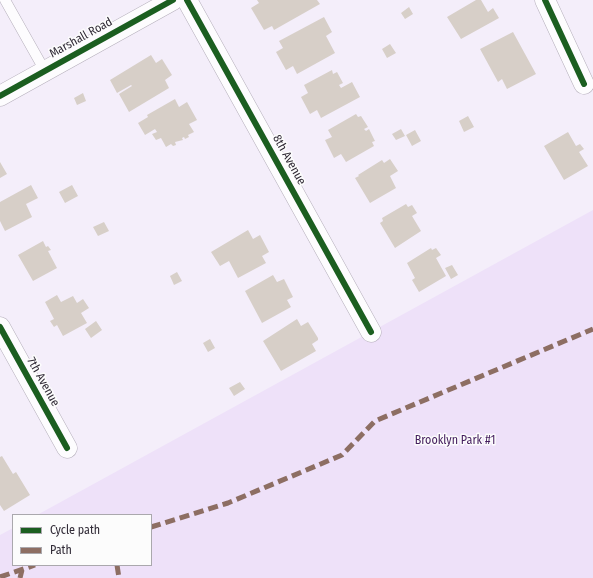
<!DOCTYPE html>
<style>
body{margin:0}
#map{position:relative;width:593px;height:578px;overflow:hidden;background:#f4eefa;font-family:"Fira Sans Condensed",sans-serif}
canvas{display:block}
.legend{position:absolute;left:12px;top:514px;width:140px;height:52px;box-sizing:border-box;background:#fcfcfc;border:1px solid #aaa8ad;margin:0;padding:5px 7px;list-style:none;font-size:12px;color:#302a36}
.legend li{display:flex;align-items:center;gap:8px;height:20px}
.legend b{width:20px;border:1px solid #aaa8ad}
</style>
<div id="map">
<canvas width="593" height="578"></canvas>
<ul class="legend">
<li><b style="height:5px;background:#1b5e20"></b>Cycle path</li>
<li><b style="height:5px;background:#8d6e63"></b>Path</li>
</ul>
</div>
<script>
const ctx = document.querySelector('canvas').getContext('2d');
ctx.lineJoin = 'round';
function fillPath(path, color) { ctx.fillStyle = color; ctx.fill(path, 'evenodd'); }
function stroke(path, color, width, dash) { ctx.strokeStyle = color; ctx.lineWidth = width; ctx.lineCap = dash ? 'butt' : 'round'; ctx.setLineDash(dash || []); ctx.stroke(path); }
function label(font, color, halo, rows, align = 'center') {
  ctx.font = font + ' "Fira Sans Condensed",sans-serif'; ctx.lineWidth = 3; ctx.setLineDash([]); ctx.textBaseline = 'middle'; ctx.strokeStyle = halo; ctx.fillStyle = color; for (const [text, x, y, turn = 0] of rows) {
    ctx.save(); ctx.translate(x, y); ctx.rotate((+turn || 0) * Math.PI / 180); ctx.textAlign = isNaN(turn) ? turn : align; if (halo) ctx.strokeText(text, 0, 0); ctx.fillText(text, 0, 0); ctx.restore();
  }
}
fillPath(new Path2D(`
 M593,210V578H0V535L13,528V565H151V515H37Z`), '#eee1f9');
fillPath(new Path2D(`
 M257,0H317L320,4L274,30L272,26L264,30L251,8L259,3Z
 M476,0H481L488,12L493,8L499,18L461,39L447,17Z
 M409,7L413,14L405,19L401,13Z
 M324,17L332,32L326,36L335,53L297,74L293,66L286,70L276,52L283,48L279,41Z
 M513,32L536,74L507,89L502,79L498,82L480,49Z
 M390,44L396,53L387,58L382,49Z
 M151,55L156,63L162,59L172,75L165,80L169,88L129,112L119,94L132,86L131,85L117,93L110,80Z
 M332,70L333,74L337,72L343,83L339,85L341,88L352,82L360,97L321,118L317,110L310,114L301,97L308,93L304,85Z
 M83,93L86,101L77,105L74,98Z
 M175,99L179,107L187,102L197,120L189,124L194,132L188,135L189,137L185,139L184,137L182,138L183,140L175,142L176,145L173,146L171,144L166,147L161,138L156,140L152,134L157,132L155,129L145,135L138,123L148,117L147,115Z
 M356,114L358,117L361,116L368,127L364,129L366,131L369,129L375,141L372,142L374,146L346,162L341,154L334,158L325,140L332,137L328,130Z
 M468,116L474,127L464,132L459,121Z
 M401,129L405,136L396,140L392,134Z
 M415,130L421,141L412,146L406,135Z
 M568,132L576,146L580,144L584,149L579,152L588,166L564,180L544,146Z
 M390,159L398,171L390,176L396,188L370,203L355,178L359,176L358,175L382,160L384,163Z
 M0,162L7,174L0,178Z
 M31,185L38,198L26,204L32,217L5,231L0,221V202Z
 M72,185L78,196L65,203L59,192Z
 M406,204L408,207L412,205L417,213L412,216L421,231L395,248L380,223L383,221L382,218Z
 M104,222L109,231L98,236L93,227Z
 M248,230L253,239L260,235L269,252L262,256L266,263L238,278L229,261L220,266L211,252Z
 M43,241L46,247L48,246L51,250L48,251L57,268L33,281L18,255Z
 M431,248L432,250L436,248L441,255L436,258L446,276L419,292L412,280L415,278L407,263Z
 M452,265L458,275L451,279L445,268Z
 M177,272L182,281L174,285L170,276Z
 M273,275L277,282L284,279L293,297L287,300L291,307L262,323L245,291Z
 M57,295L61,302L73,296L77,303L83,299L89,308L81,313L87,323L63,336L57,325L54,327L50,321L54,319L45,302Z
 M297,319L301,326L308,322L318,338V340L312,344L316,351L281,371L263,341Z
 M96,321L102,330L91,338L85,329Z
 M210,339L215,348L208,352L203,343Z
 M240,382L245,389L234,396L229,388Z
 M2,456L13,474L16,472L30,495L4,511L0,505V457Z`), '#d7cfc8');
const lane = new Path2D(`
 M5,0L45,71`);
const street = new Path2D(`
 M187,0L371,332
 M545,0L584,84
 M0,96L173,0
 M0,327L67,448`);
stroke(lane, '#b4aeba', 11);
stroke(street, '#b4aeba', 21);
stroke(lane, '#fdfcfe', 10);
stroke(street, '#fdfcfe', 20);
stroke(new Path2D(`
 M151,527L228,503L342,455L375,421L593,329
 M117,565L119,578
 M0,577L35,565
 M20,578L22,570`), '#8d6e63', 5, [10, 5]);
stroke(new Path2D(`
 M187,0L371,332
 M545,0L584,84
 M0,96L173,0
 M0,327L67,448`), '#1b5e20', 6);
label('12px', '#302a36', '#fcfcfc', [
 ["Marshall Road",81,38,-29],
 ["8th Avenue",289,160,61],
 ["7th Avenue",43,382,61]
]);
label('12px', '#431c5d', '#fcfcfc', [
 ["Brooklyn Park #1",455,441]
]);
</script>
